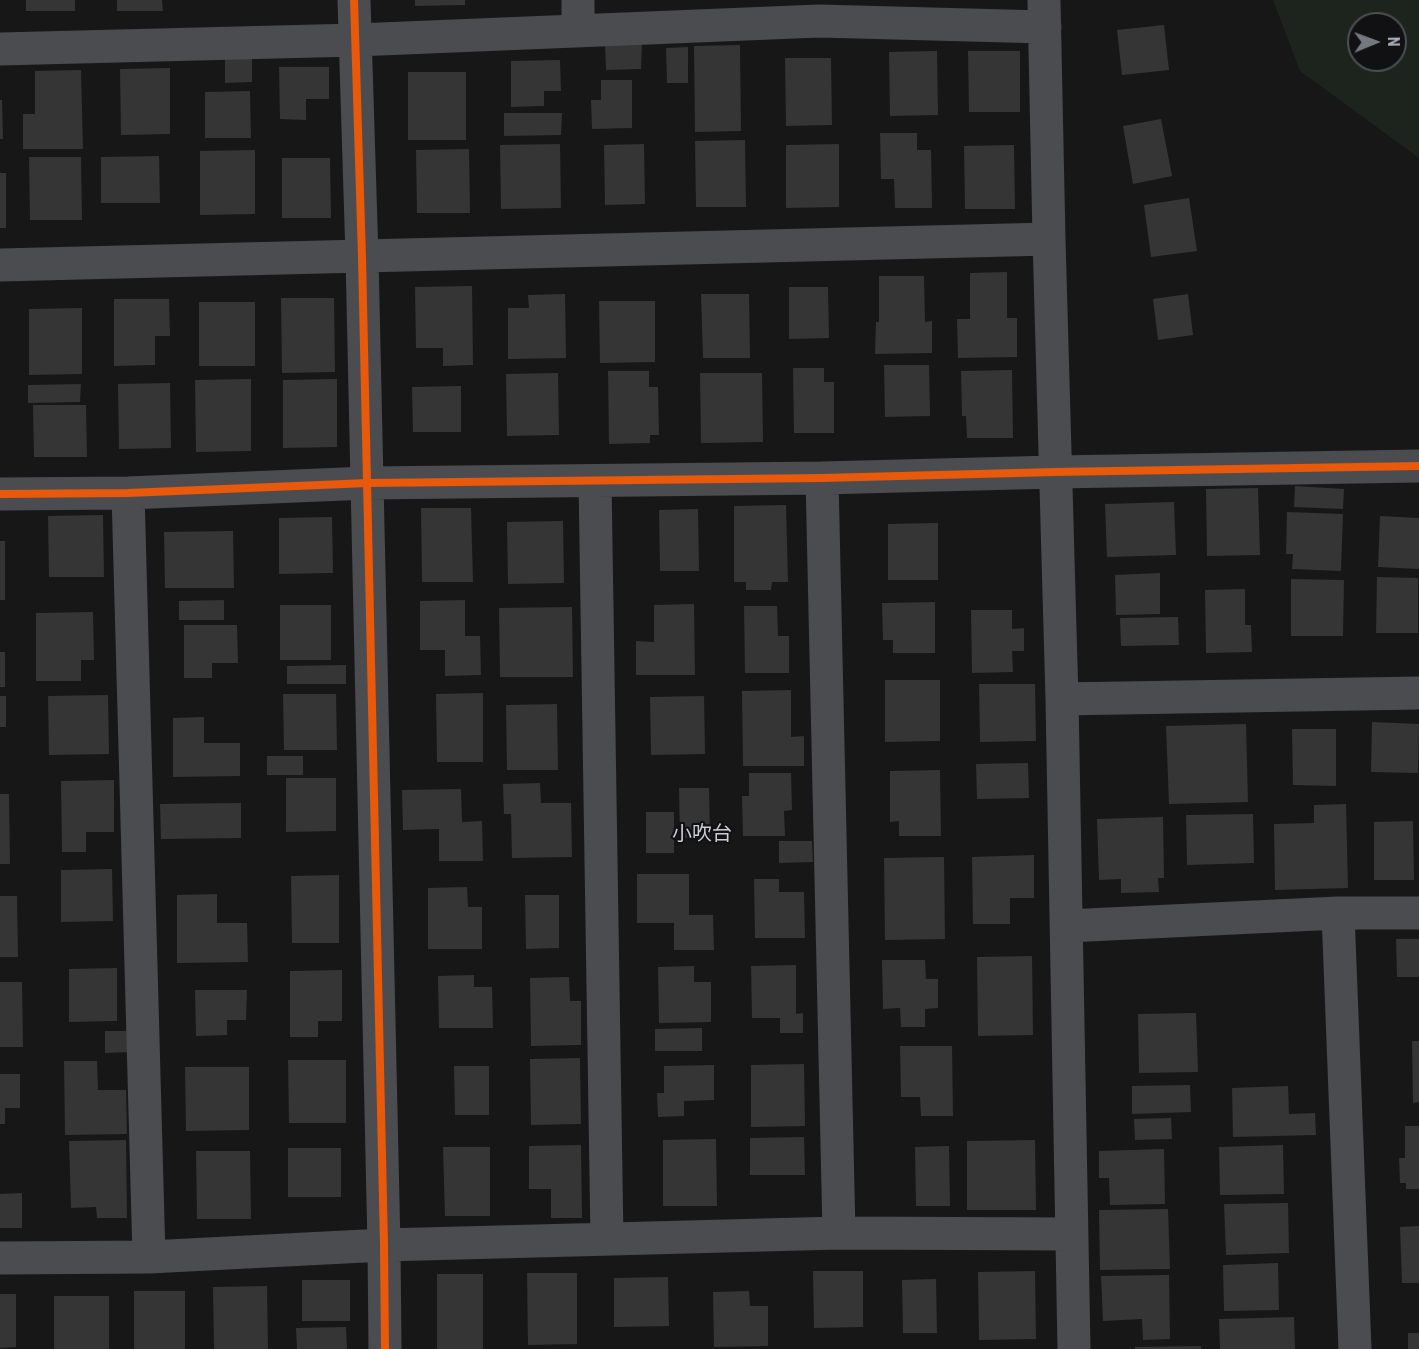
<!DOCTYPE html>
<meta charset="utf-8">
<style>
body{margin:0}
#map{position:relative;width:1419px;height:1349px;overflow:hidden;background:#171717;font-family:"Roboto Condensed",sans-serif}
canvas{display:block}
.north{position:absolute;left:1347px;top:12px;width:60px;height:60px;box-sizing:border-box;background:#111113;border:2px solid #4d4f55;border-radius:50%;rotate:89deg;font-size:16px;font-weight:700;line-height:24px;text-align:center;color:#a8adb8}
.north::after{content:'';display:block;margin:auto;width:21px;height:27px;background:#757880;clip-path:polygon(50% 0,100% 100%,50% 72%,0 100%)}
</style>
<div id="map">
<canvas width="1419" height="1349"></canvas>
<div class="north">N</div>
</div>
<script>
const ctx = document.querySelector('canvas').getContext('2d');
ctx.lineJoin = 'round';
function fillPath(path, color) { ctx.fillStyle = color; ctx.fill(path, 'evenodd'); }
function stroke(path, color, width, dash) { ctx.strokeStyle = color; ctx.lineWidth = width; ctx.lineCap = dash ? 'butt' : 'round'; ctx.setLineDash(dash || []); ctx.stroke(path); }
function label(font, color, halo, rows, align = 'center') {
  ctx.font = font + ' "Roboto Condensed","Noto Sans JP",sans-serif'; ctx.lineWidth = 4.5; ctx.setLineDash([]); ctx.textBaseline = 'middle'; ctx.strokeStyle = halo; ctx.fillStyle = color; for (const [text, x, y, turn = 0] of rows) {
    ctx.save(); ctx.translate(x, y); ctx.rotate((+turn || 0) * Math.PI / 180); ctx.textAlign = isNaN(turn) ? turn : align; if (halo) ctx.strokeText(text, 0, 0); ctx.fillText(text, 0, 0); ctx.restore();
  }
}
fillPath(new Path2D(`
 M1273,0H1419V158L1300,71ZM1359,24H1395V60H1359Z`), '#1d241e');
fillPath(new Path2D(`
 M26,0H75V11H26Z
 M117,0H162L163,11H117Z
 M415,0H465V5L415,6Z
 M1164,25L1169,70L1122,75L1117,30Z
 M642,44L641,69L606,70L605,45Z
 M740,45L741,131L695,132L694,46Z
 M688,47V83H667L666,48Z
 M937,51L938,115L890,116L889,52Z
 M968,51H1020V112H969Z
 M225,56H252V82L225,83Z
 M785,58H831L832,125L786,126Z
 M560,60L561,91H544V106L511,107V61Z
 M279,67H329V99H306V120L280,119Z
 M170,68V134L121,135L120,69Z
 M81,70L83,149H23V114H35V71Z
 M408,72H466V140H408Z
 M601,80H632V128L592,129L591,100H601Z
 M250,91L251,138H205V92Z
 M0,100H2L3,139H0Z
 M504,113H562L561,135L504,136Z
 M1161,119L1172,176L1133,184L1123,126Z
 M880,133H917V150H931L932,208H895L894,179H881Z
 M745,140L746,207H696L695,141Z
 M560,144L561,208L501,209L500,145Z
 M644,144L645,204L605,205L604,145Z
 M839,144V207L786,208V145Z
 M1014,145L1015,209H965L964,146Z
 M469,149L470,213H417L416,150Z
 M255,150V214L200,215V151Z
 M159,156L160,203H101V157Z
 M29,157H81L82,220H30Z
 M282,158H330L331,218H282Z
 M0,173H6V228H0Z
 M1189,198L1197,251L1151,257L1144,205Z
 M1007,272V318H1017V357L958,358L957,319H970V273Z
 M879,276H924L925,322L932,321V353L875,354L876,322H879Z
 M472,286L473,365L443,366V348H416L415,287Z
 M789,287H828L829,338L789,339Z
 M565,294L566,358L508,359V308H529L528,295Z
 M701,294H749L750,358H703Z
 M1188,294L1193,335L1158,340L1153,299Z
 M281,298H334L335,372L282,373Z
 M114,299H169L170,336H155V365L114,366Z
 M599,301H655V362L600,363Z
 M199,302H255V366H199Z
 M82,308V374L29,375V309Z
 M884,365H929L930,416L885,417Z
 M793,368H824V382H834V433H794Z
 M1012,370L1013,438H967L966,416H962L961,371Z
 M608,371H649V387H658L659,435H650V443L609,444Z
 M558,373L559,435L507,436L506,374Z
 M700,373H762L763,442L701,443Z
 M251,379V451L196,452L195,380Z
 M337,379V447L283,448V380Z
 M170,383L171,448L119,449L118,384Z
 M81,384L80,402L28,403V385Z
 M461,386V432H413L412,387Z
 M33,405H86L87,457H34Z
 M1295,486L1344,489L1343,509L1294,507Z
 M1258,488L1260,555L1207,556L1206,489Z
 M1174,502L1176,555L1107,557L1105,504Z
 M786,505L788,582H772L771,590H746V582H734V506Z
 M421,508H471L473,582H422Z
 M698,509L699,571H660L659,510Z
 M1287,512L1343,514L1341,571L1292,569L1293,554H1286Z
 M103,515L104,577H49L48,516Z
 M1380,516L1419,518V569L1378,567Z
 M332,517L333,573L279,574V518Z
 M563,521L564,583L508,584L507,522Z
 M938,523V580H888V524Z
 M233,531L234,588H165L164,532Z
 M0,541H5V600H0Z
 M1160,573V614L1116,615L1115,575Z
 M1377,577L1418,578V633H1376Z
 M1291,579L1344,580L1343,636H1291Z
 M1245,589V625H1251L1252,652L1206,653L1205,590Z
 M224,600V620H179V601Z
 M465,600V636H480L481,675L445,676V650H420V601Z
 M935,602V653H893V640H883L882,603Z
 M694,604L695,675H636V641L654,642V605Z
 M280,605H331V660H280Z
 M744,606H777L778,636H789V673H745Z
 M572,607L573,677H500L499,608Z
 M971,610H1012V629L1024,628V651H1012L1013,672L972,673Z
 M93,612L94,660H81V681H36V613Z
 M1178,617L1179,645L1121,646L1120,618Z
 M184,625H237L238,663H212V678H184Z
 M0,652H5V687H0Z
 M346,665V684H287V666Z
 M885,680H940V741L885,742Z
 M979,684H1035L1036,741L980,742Z
 M791,690V737L804,736V766H743L742,691Z
 M483,693V762H437L436,694Z
 M283,694H336L337,750H284Z
 M108,695L109,754L49,755L48,696Z
 M0,696H6V727H0Z
 M704,696L705,754L651,755L650,697Z
 M557,704L558,770H507L506,705Z
 M204,717V743H240V776L173,777V718Z
 M1372,722L1419,724L1418,773L1371,772Z
 M1246,724L1248,802L1169,804L1166,726Z
 M1292,729H1336V786L1293,785Z
 M267,756H303V775H267Z
 M1028,763L1029,798L977,799L976,764Z
 M940,770L941,836H899V821L890,822V771Z
 M749,773H791L792,810L784,811L785,836H743L742,796H749Z
 M286,778H336V831L286,832Z
 M114,780V832H86V852H62L61,781Z
 M540,783L541,803H571L572,857L512,858L511,814H504L503,784Z
 M679,788H709L710,837L680,838Z
 M461,789L462,822L482,821L483,861H439V829L403,830L402,790Z
 M0,794H9L10,864H0Z
 M241,803V838L161,839L160,804Z
 M1346,804L1348,888L1275,890L1274,824L1314,823V805Z
 M646,812H674V853H646Z
 M1253,814L1254,863L1187,865L1186,815Z
 M1163,817L1164,878H1158L1159,892L1121,893V879L1099,880L1097,819Z
 M1413,821L1414,880H1374V822Z
 M779,841H812L813,862L779,863Z
 M1034,855V898H1010V924H973L972,857Z
 M944,857L945,939L885,940L884,858Z
 M112,869L113,921L61,922V870Z
 M637,874H689V915H713L714,950H674V923H637Z
 M339,875V943H292L291,876Z
 M754,879H779V892H804L805,938H755Z
 M467,887L468,907H482V949H428V888Z
 M217,894V923H247L248,962L177,963V895Z
 M525,895H559V948L526,949Z
 M0,896H17L18,957H0Z
 M1396,939H1419V977H1397Z
 M1032,956L1033,1035L978,1036L977,957Z
 M882,960H925L926,979H938V1008L925,1009V1027H901L900,1008L883,1009Z
 M796,965V1014L803,1013V1033H780V1018H752L751,966Z
 M694,966V982H711V1022L659,1023L658,967Z
 M117,968V1021L69,1022V969Z
 M342,970V1021H318V1037H290V971Z
 M474,975V987H492L493,1028H439L438,976Z
 M569,977L570,1001H581V1045L531,1046L530,978Z
 M0,982H22L23,1047H0Z
 M195,990H247L246,1020H227V1035L196,1036Z
 M1196,1013L1198,1072L1139,1073L1138,1014Z
 M702,1028V1051H655V1029Z
 M105,1031H132V1052L105,1053Z
 M1412,1041H1419V1102L1413,1103Z
 M900,1046H952L953,1116H921L920,1097H901Z
 M580,1058L581,1124L531,1125L530,1059Z
 M288,1060H346V1123H289Z
 M64,1061H97L98,1090H126L127,1134L65,1135Z
 M804,1064L805,1126L751,1127V1065Z
 M714,1065V1100L684,1101V1116L658,1117L657,1093H664V1066Z
 M454,1066H489V1115H455Z
 M185,1067H249V1130L186,1131Z
 M0,1074H20V1108H5V1124H0Z
 M1190,1085L1191,1112L1132,1114V1086Z
 M1288,1086L1289,1114L1315,1113L1316,1135L1233,1137L1232,1088Z
 M1171,1118L1172,1139L1135,1140L1134,1119Z
 M1405,1126H1419V1189H1406V1183H1400L1399,1158H1405Z
 M804,1137L805,1175H750V1138Z
 M716,1139L717,1206H663V1140Z
 M126,1140L127,1218H97L96,1207L71,1208L69,1141Z
 M1035,1140L1036,1210H967V1141Z
 M581,1145L582,1218H551V1189H529V1146Z
 M1283,1145L1284,1194L1220,1195L1219,1147Z
 M949,1146L950,1206H916L915,1147Z
 M443,1147H490V1216H445Z
 M288,1148H341V1197H288Z
 M1164,1149L1165,1204L1110,1205L1109,1178H1099V1151Z
 M196,1151H250L251,1219H197Z
 M22,1193V1228H0V1194Z
 M1288,1203L1289,1253L1226,1255L1224,1204Z
 M1168,1209L1170,1269L1100,1270L1099,1210Z
 M1419,1226V1283H1402L1400,1227Z
 M1278,1263L1279,1310L1224,1311L1223,1265Z
 M813,1271H863V1327L814,1328Z
 M1035,1271L1036,1339L979,1340L978,1272Z
 M527,1273H577V1344L528,1345Z
 M437,1274H483V1349H437Z
 M1169,1275L1170,1339L1143,1340L1142,1319L1103,1321L1101,1276Z
 M668,1277L669,1326L614,1327V1278Z
 M936,1279L937,1333H903L902,1280Z
 M302,1280H350V1321H302Z
 M267,1286L268,1349H214L213,1287Z
 M134,1291H185V1349H134Z
 M749,1291L750,1306H768V1346L714,1347L713,1292Z
 M0,1294H16V1347L0,1348Z
 M54,1296H109V1349H54Z
 M1294,1317L1295,1349H1220L1219,1319Z
 M346,1327L347,1349H297L296,1328Z
 M1408,1333H1419V1349H1408Z
 M1201,1346V1349H1135V1347Z`), '#353536');
stroke(new Path2D(`
 M354,0L362,257L384,1245L385,1349
 M578,0V31
 M1044,0L1049,239L1062,699L1074,1349
 M0,49L356,40L819,21L1045,27
 M0,265L1049,239
 M822,478L839,1233
 M595,481L607,1239
 M128,493L149,1257
 M0,494L128,493L368,483L822,478L1055,472L1419,466
 M1062,699L1419,693
 M1338,913L1355,1349
 M1067,926L1338,913H1419
 M0,1258L149,1257L384,1245L839,1233L1071,1234`), '#4b4c50', 33);
stroke(new Path2D(`
 M354,0L362,257L384,1245L385,1349
 M0,494L128,493L368,483L822,478L1055,472L1419,466`), '#e8590c', 8);
label('20px', '#c9ccd4', '#111113', [
 ["小吹台",702,835]
]);
</script>
